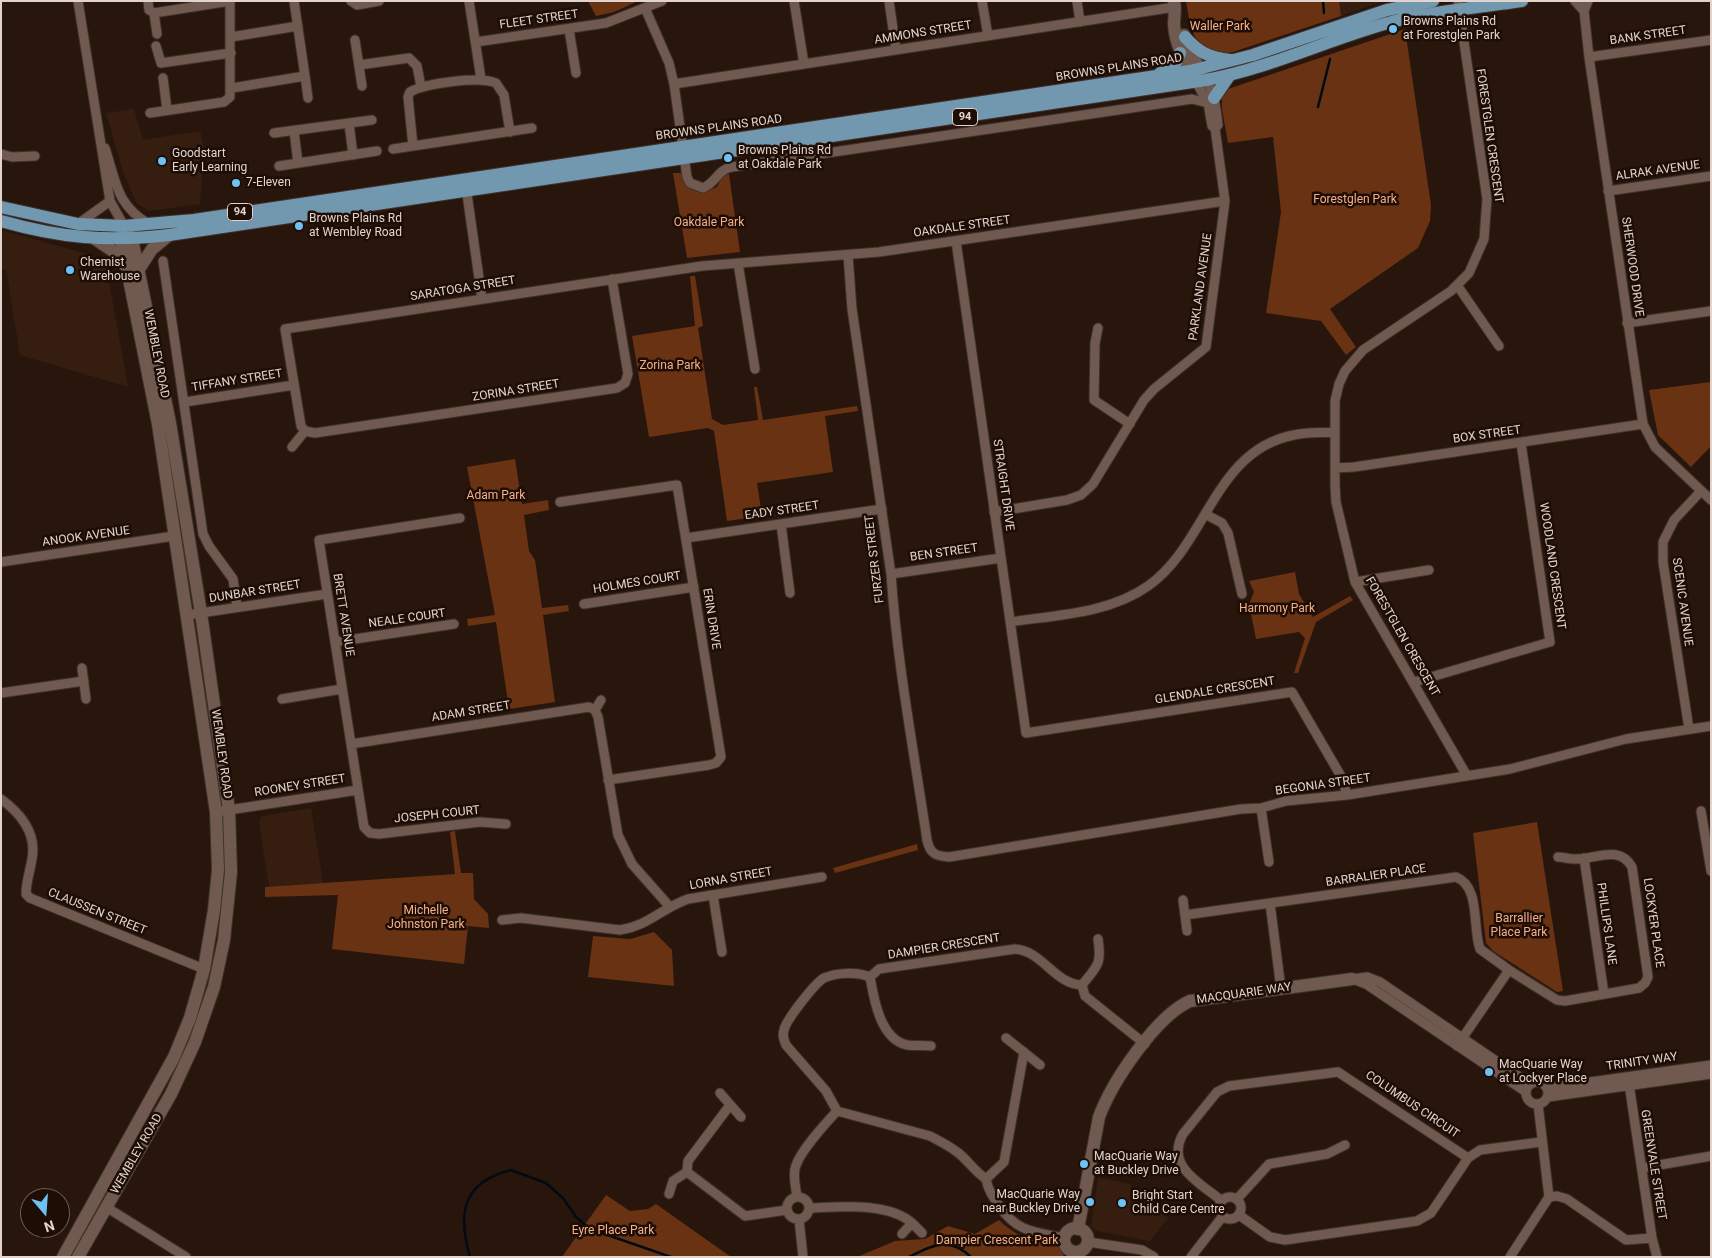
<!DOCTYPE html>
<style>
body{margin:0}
#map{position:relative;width:1712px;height:1258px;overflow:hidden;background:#28160d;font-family:Roboto,sans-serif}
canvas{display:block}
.frame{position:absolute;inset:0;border:2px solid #e1d4ce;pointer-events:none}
.north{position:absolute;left:20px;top:1188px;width:50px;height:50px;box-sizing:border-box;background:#1e0d05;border:1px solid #6c5d55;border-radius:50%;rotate:162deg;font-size:14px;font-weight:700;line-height:20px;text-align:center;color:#e1d4ce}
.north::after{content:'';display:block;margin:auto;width:18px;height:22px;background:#6dc2f3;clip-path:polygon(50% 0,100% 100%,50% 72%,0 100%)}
</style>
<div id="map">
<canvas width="1712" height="1258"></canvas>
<div class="frame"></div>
<div class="north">N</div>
</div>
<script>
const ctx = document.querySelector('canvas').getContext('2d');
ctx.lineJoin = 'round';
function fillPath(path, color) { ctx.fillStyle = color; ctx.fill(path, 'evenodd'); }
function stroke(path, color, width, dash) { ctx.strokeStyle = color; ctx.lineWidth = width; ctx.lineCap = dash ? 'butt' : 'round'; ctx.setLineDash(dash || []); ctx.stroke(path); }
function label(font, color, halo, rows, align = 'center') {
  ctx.font = font + ' Roboto,sans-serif'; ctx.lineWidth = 5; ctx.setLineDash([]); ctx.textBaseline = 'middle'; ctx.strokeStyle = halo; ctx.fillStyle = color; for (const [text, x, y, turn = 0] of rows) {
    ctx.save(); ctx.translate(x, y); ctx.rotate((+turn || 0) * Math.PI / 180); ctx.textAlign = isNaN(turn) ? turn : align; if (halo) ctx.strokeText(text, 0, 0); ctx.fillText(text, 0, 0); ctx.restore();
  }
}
fillPath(new Path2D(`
 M1339,1H1384L1341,16Z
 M134,109L143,140L200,131L204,148L200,204L149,211L137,204L124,175L106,113Z
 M1,230L105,259L128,387L20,355L6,269L1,270Z
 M311,808L323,883L269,887L259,822L260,818L262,816Z
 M1098,1178L1131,1184V1189L1168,1218L1150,1241L1097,1231L1093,1228L1091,1224Z`), '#351d10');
fillPath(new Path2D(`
 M588,1H638L614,12L596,16Z
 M1186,1H1339L1341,16L1233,52C1228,53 1221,54 1216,54C1193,51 1189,20 1186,1Z
 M1405,29L1431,205L1430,221L1418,248L1330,309L1356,347L1346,355L1321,321L1266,313L1281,212L1273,137L1228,143L1222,109V96L1228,89Z
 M673,173H681C688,190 700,196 717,187L723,175L729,174L740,252L687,258Z
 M690,276H695L703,326L698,328L712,419L723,425L758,420L754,387H757L763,420L857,406L858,411L825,416L833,472L757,483L762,516L727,521L714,431L708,428L649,437L632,336L695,326Z
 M1711,382V446L1691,467L1658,435L1649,390Z
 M515,459L522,504L548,500L549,510L524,515L529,551L535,560L542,608L568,605L569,611L543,615L555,702L509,709L496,622L468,626L467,619L495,615L467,467Z
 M1295,572L1299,594L1313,617L1350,596L1353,600L1316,622L1298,673H1294L1305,638L1299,632L1256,639L1249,604L1254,592L1249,581Z
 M1537,822L1563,991L1557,992L1493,951L1486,943L1473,833Z
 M455,831L461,873H473L474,899L488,914L489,928L468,926L464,964L332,949L338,895L265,897V887L455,874L450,832Z
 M917,844L918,850L835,873L833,868Z
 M654,932L672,950L674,986L588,977L593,936L630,939Z
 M606,1195L630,1211L648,1209L656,1204L731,1257H562Z
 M999,1220C1022,1243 1037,1236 1062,1248L1064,1257H857L895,1241L925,1239L948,1226L975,1234Z`), '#683213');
stroke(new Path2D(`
 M1323,1L1324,13
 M1318,107L1330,59
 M470,1257C457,1212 463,1182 511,1170L546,1183L563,1198L576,1217L590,1229L671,1257
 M909,1257C933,1245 949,1236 971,1257`), '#010b13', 2.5);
const street = new Path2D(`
 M78,1L110,201L124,226
 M148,1L149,10L154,13L230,1
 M351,1L357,5L379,1
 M469,1L481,79
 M794,1L804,64
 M889,1L896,50
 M982,1L988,36
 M1077,1L1080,22
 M1458,1L1487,199L1484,239L1469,273L1451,291L1363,350L1345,371L1339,384L1335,401V485L1336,502L1355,582L1467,776
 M1575,1L1584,11
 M1588,1L1584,11L1589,57L1643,424L1655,447L1711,500
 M645,8L669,63L674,84L687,177L690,183L703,188C716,183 718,169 732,167L1192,99L1208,103
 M154,13L157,34
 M569,29L576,73
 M231,37L298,26
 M355,40L362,86
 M476,42L606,23L662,1
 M156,46L161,63L231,53
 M1589,57L1711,40
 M359,65L409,58L417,66L421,87
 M305,76L308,98
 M163,78L167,110
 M1206,80C1215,94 1216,109 1218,125L1215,128
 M674,84L1175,7
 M232,88L305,76L294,1
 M150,113L224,102L230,97V1
 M349,123L353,155
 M294,131L298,163
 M274,133L372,120
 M413,146L408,97L410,92C426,83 480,76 496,83L504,95L510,132
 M105,148C116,181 116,205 149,224
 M393,149L532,128
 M1,154L12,157L35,156
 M279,166L377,151
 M466,187L482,299
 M1608,191L1711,176
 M78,224L110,201
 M956,241L1026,733L1292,692L1342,778L1347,795
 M848,255L852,309L891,574C897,663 914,752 927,840C930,854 936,856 949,857L1241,809L1261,808L1286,801L1347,795L1510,769L1626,739L1711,726
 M163,261L203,534L209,546L233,579L237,607
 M738,263L755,369
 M612,279L628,374L625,383L617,388L315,433L305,431L301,426L285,329L702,266L879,252L1225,201
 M1457,285L1499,346
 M1627,323L1711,311
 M1098,328L1095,343L1094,400L1130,424
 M185,402L294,385
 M292,447L305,431
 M1335,468L1354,467L1643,424
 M560,502L677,485L721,757L716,763L709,765L608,780
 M994,512L1067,500L1081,495L1093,484L1144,400L1154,389L1206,347L1225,201L1215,128L1212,126L1208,103L1196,82
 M1205,514L1222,523L1228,533L1242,594
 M460,518L319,540L364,827L370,833L379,834L480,822L506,824
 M781,524L790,593
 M686,538L882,509
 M1,562L174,536
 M891,574L1001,558
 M1355,582L1429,570
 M584,604L694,587
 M187,615L327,594
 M1010,622C1056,615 1108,614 1148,586C1207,545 1214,450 1294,435C1307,432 1322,433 1335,432
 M335,642L454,624
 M82,668L86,699
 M1414,682L1550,642L1521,443
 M1,693L84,681
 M282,699L342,689
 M595,710L601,700
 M1689,729L1663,562V542L1674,520L1701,491
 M351,744L589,707L595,710L598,717L618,835L632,864L670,907
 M1,799C20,813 37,833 32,859C30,871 26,882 26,894L30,898L204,969
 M1261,808L1269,862
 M1701,811L1711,871
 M216,812L358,790
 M1584,858L1604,994
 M713,895L722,952
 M1183,900L1187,931
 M1270,903L1281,989
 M1185,915L1456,877C1481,887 1472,927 1480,949L1509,970
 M502,920L521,918L620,930C648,926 662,908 688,899L822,877
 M870,977C874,999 880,1039 907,1045C915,1046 923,1045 931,1046
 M1352,979L1367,977L1380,982L1530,1084
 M1353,979L1366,984L1526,1092
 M1082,985C1097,966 1102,965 1098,939
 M1006,1038L1040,1065
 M1457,1046L1509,970L1557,1000L1565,1001L1639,988L1645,983L1648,977L1632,867C1619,844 1595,860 1574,859C1569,859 1563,857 1558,857
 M1628,1077L1652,1238L1657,1257
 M1526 1093a11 11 0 1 1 22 0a11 11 0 1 1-22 0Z
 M1548,1088L1711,1065
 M720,1093L741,1117
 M1548,1097L1711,1074
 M730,1105L688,1161L687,1172L745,1216L787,1210
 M1468,1158L1480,1150L1541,1142
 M1642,1168L1711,1156
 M986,1179L1004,1162L1024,1052
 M669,1194L673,1181L687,1172
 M1219 1208a11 11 0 1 1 22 0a11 11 0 1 1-22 0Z
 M787 1208a11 11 0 1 1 22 0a11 11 0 1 1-22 0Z
 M797,1197C796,1188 793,1178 795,1169C798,1153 825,1124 837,1111
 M1549,1197L1557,1196L1567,1199L1626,1240L1652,1238
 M1237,1199L1269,1164L1327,1154L1345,1145
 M1222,1201C1200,1183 1165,1166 1183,1134L1217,1092L1229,1086L1338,1072L1468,1158L1431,1213L1417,1221L1285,1240L1270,1237L1239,1215
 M106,1207L186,1257
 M810,1208C840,1207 888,1202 912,1223
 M799,1219L803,1257
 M902,1234L912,1223L922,1233
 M1065,1238C1036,1232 1018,1233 1000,1207C993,1197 988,1190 986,1179C976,1172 971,1165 963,1157C954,1148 941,1142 930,1136L837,1111L826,1091L786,1045C784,1040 782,1036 784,1030C786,1020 815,983 824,978C838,972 857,972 870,977L879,969L1015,949C1043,951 1054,984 1082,985L1085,996L1145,1044
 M1088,1242L1142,1250L1154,1257
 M1191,1257L1223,1216
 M1510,1257L1549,1197L1538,1104`);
const secondary = new Path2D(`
 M1174,1C1176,11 1174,16 1174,24C1175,45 1185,62 1195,80
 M1184,35L1201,74
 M95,239L113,251L125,265
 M139,269L152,249L169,235
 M1064 1240a12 12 0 1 1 24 0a12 12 0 1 1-24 0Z
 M1078,1229L1099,1117C1112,1082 1156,1016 1190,1001L1352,979
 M63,1257L174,1057L190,1018L204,969L214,910L218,870L216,812L158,424L121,239L123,228
 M78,1257L171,1094L195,1042L214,987L224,940L231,872L229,810L201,613L170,423L132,239L126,230`);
const primary = new Path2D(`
 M1185,37C1198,52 1210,58 1230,60
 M1160,73L1174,66L1180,53
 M1214,98L1229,76
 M1,207L78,224L124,226L194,220L1190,71L1253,55L1387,10L1433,1
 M1,221C61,238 107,242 169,235L1206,80C1271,68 1331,38 1395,21C1436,11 1480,7 1522,1`);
stroke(street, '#3e312d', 11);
stroke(secondary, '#3e312d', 14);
stroke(primary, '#3e312d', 14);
stroke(street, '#705a4f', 9);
stroke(secondary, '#705a4f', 12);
stroke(primary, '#7298af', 12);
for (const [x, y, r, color] of [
 [1393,29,5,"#6dc2f3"],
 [728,158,5,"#6dc2f3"],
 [162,161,5,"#6dc2f3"],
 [236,183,5,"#6dc2f3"],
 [299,226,5,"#6dc2f3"],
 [70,270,5,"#6dc2f3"],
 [1489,1072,5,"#6dc2f3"],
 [1084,1164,5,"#6dc2f3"],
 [1090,1202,5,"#6dc2f3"],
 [1122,1203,5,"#6dc2f3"]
]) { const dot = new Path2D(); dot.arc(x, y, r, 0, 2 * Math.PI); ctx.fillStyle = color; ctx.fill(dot); stroke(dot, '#1e0d05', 2); }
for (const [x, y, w] of [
 [965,117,25],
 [240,212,25]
]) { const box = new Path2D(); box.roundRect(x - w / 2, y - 8.5, w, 17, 4); ctx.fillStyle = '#1e0d05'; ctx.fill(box); stroke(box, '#e1d4ce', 1); }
label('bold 11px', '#e1d4ce', null, [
 ["94",965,117],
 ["94",240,212]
]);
label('12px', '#e1d4ce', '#1e0d05', [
 ["FLEET STREET",539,20,-8],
 ["AMMONS STREET",923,33,-9],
 ["BANK STREET",1648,36,-8],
 ["BROWNS PLAINS ROAD",1119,68,-9],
 ["BROWNS PLAINS ROAD",719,128,-8],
 ["FORESTGLEN CRESCENT",1489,136,82],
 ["ALRAK AVENUE",1658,171,-8],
 ["OAKDALE STREET",962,227,-8],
 ["SHERWOOD DRIVE",1632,267,82],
 ["PARKLAND AVENUE",1201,287,-82],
 ["SARATOGA STREET",463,289,-9],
 ["WEMBLEY ROAD",156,354,79],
 ["TIFFANY STREET",237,381,-9],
 ["ZORINA STREET",516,391,-9],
 ["BOX STREET",1487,435,-8],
 ["STRAIGHT DRIVE",1003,485,82],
 ["EADY STREET",782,511,-8],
 ["ANOOK AVENUE",86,537,-8],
 ["BEN STREET",944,553,-8],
 ["FURZER STREET",875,559,-97],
 ["WOODLAND CRESCENT",1552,566,82],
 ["HOLMES COURT",637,583,-9],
 ["DUNBAR STREET",255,592,-9],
 ["SCENIC AVENUE",1682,602,82],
 ["BRETT AVENUE",343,615,81],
 ["NEALE COURT",407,619,-8],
 ["ERIN DRIVE",711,619,81],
 ["FORESTGLEN CRESCENT",1402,637,60],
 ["GLENDALE CRESCENT",1215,691,-9],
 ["ADAM STREET",471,712,-9],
 ["WEMBLEY ROAD",221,754,82],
 ["BEGONIA STREET",1323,785,-8],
 ["ROONEY STREET",300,786,-9],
 ["JOSEPH COURT",437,815,-6],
 ["BARRALIER PLACE",1376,876,-8],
 ["LORNA STREET",731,879,-10],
 ["CLAUSSEN STREET",97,912,22],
 ["LOCKYER PLACE",1653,923,82],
 ["PHILLIPS LANE",1606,924,82],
 ["DAMPIER CRESCENT",944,947,-9],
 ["MACQUARIE WAY",1244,994,-8],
 ["TRINITY WAY",1642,1062,-8],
 ["COLUMBUS CIRCUIT",1412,1105,34],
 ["WEMBLEY ROAD",137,1154,-60],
 ["GREENVALE STREET",1653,1165,81]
]);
label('12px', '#e1d4ce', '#1e0d05', [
 ["Browns Plains Rd",1403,22],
 ["at Forestglen Park",1403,36],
 ["Browns Plains Rd",738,151],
 ["at Oakdale Park",738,165],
 ["Goodstart",172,154],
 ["Early Learning",172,168],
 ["7-Eleven",246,183],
 ["Browns Plains Rd",309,219],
 ["at Wembley Road",309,233],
 ["Chemist",80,263],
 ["Warehouse",80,277],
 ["MacQuarie Way",1499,1065],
 ["at Lockyer Place",1499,1079],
 ["MacQuarie Way",1094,1157],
 ["at Buckley Drive",1094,1171],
 ["MacQuarie Way",1080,1195,"right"],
 ["near Buckley Drive",1080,1209,"right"],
 ["Bright Start",1132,1196],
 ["Child Care Centre",1132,1210]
], 'left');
label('12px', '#f5af8c', '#1e0d05', [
 ["Waller Park",1220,27],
 ["Forestglen Park",1355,200],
 ["Oakdale Park",709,223],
 ["Zorina Park",670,366],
 ["Adam Park",496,496],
 ["Harmony Park",1277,609],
 ["Michelle",426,911],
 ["Johnston Park",426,925],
 ["Barrallier",1519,919],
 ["Place Park",1519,933],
 ["Eyre Place Park",613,1231],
 ["Dampier Crescent Park",997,1241]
]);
</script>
